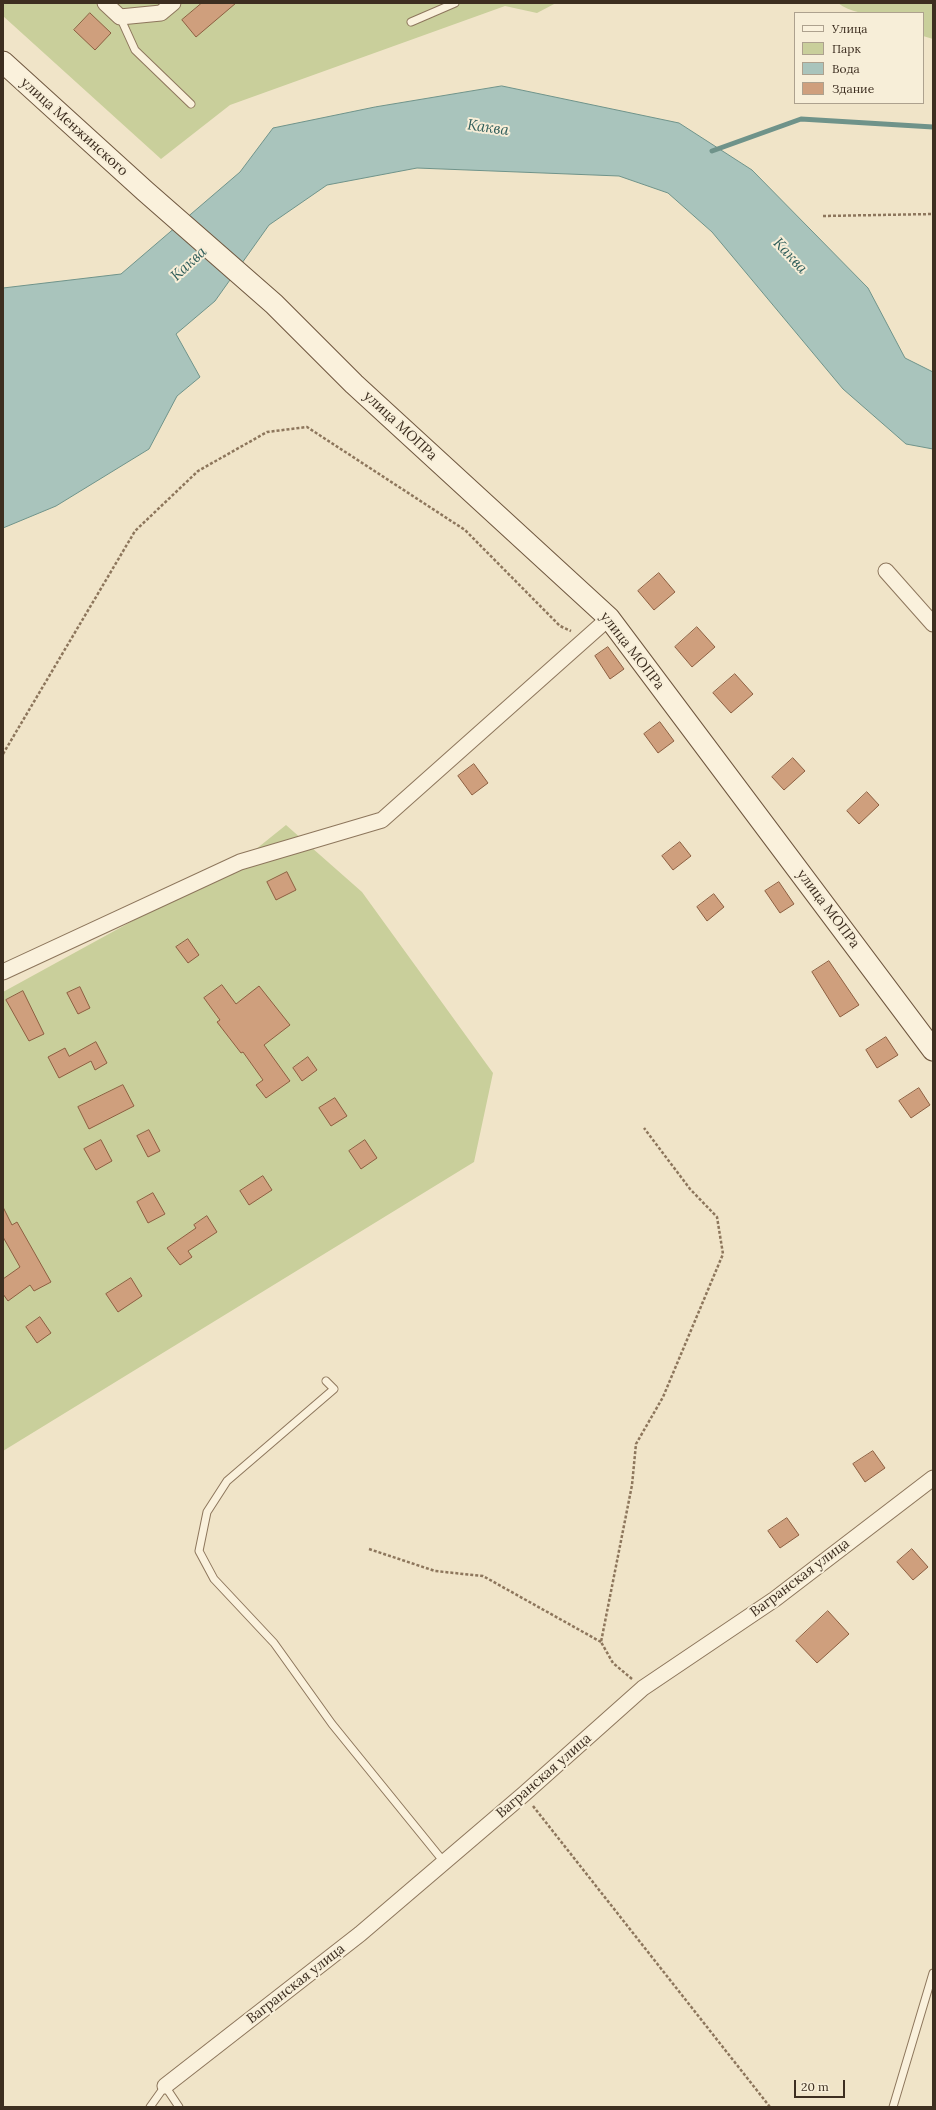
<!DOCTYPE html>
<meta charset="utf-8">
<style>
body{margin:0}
#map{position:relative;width:936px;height:2110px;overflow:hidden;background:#f0e4c8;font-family:Lora,serif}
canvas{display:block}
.frame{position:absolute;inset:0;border:4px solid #3d2e20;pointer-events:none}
.legend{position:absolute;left:794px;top:12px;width:130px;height:92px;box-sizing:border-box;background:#f7eed8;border:1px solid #ada18e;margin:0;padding:5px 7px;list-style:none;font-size:12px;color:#3d2e20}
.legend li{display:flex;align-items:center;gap:8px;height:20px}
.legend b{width:20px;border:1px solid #ada18e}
.scale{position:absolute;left:794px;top:2080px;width:51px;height:18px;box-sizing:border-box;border:2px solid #3d2e20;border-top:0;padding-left:5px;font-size:12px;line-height:14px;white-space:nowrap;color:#3d2e20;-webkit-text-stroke:3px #f7eed8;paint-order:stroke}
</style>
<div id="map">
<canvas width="936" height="2110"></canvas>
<div class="frame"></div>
<ul class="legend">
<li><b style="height:5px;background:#faf1dc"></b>Улица</li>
<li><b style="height:11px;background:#c9cf9b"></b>Парк</li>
<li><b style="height:11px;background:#a9c4bc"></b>Вода</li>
<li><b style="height:11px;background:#cf9f7d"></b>Здание</li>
</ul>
<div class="scale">20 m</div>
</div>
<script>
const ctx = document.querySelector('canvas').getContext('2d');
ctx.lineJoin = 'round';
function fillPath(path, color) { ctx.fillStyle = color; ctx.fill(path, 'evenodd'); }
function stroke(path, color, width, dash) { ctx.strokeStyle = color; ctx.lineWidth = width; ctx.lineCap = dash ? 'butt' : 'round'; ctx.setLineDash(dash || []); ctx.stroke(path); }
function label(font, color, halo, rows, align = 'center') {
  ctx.font = font + ' Lora,serif'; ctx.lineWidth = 4; ctx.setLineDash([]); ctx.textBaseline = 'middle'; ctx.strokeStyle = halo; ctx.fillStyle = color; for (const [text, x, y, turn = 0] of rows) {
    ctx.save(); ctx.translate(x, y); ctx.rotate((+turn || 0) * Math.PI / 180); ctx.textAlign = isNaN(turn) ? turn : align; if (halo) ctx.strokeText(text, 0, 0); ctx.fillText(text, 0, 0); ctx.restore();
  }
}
fillPath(new Path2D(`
 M3,3H556L537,13L505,6L230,105L161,159L3,16Z
 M838,3H933V39L923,36V13C896,13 860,20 838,3Z
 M286,825L362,892L493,1073L474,1162L3,1451V992L240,862Z`), '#c9cf9b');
const water = new Path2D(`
 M502,86L679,123L752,170L868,288L905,358L933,372V449L906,444L843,389L712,232L668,193L619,176L417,168L327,185L269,225L215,301L176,334L200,377L177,396L149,449L56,506L3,528V288L121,274L240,172L273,128L375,107Z`);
fillPath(water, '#a9c4bc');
stroke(water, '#6f938a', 1);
stroke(new Path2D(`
 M712,151L801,119L933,127`), '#6f938a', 5);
const building = new Path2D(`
 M202,3H236L196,37L182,20Z
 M90,13L111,33L95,50L74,30Z
 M659,573L675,592L654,610L638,591Z
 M697,627L715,647L692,667L675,647Z
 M608,647L624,669L610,679L595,656Z
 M735,674L753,694L731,713L713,693Z
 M660,722L674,741L658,753L644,734Z
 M793,758L805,771L784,790L772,777Z
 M474,764L488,783L472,795L458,776Z
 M867,792L879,805L859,824L847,811Z
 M680,842L691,856L673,870L662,856Z
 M287,872L296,890L276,900L267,882Z
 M779,882L794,904L780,913L765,891Z
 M714,894L724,907L707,921L697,907Z
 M188,939L199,955L188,963L176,947Z
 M829,961L859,1005L840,1017L812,972Z
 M222,985L236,1004L259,986L290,1025L264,1045L290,1081L266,1098L256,1085L263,1080L243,1052L241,1053L217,1022L220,1020L204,998Z
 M80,987L90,1008L78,1014L67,993Z
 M23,991L44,1034L29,1041L6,1000Z
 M886,1037L898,1055L877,1068L866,1050Z
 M96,1042L107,1063L95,1070L91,1061L59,1078L48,1057L65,1048L69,1056Z
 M308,1057L317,1070L302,1081L293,1068Z
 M123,1085L134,1106L89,1129L78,1107Z
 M919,1088L930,1105L911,1118L899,1101Z
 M335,1098L347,1116L331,1126L319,1108Z
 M149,1130L160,1151L148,1157L137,1136Z
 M101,1140L112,1161L96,1170L84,1149Z
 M365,1140L377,1158L361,1169L349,1151Z
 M263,1176L272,1190L249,1205L240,1191Z
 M153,1193L165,1214L148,1223L137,1202Z
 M3,1207L12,1225L17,1222L51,1282L34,1291L30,1285L8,1301L3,1294V1279L20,1267L3,1237Z
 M207,1216L217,1232L188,1251L192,1257L180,1265L167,1248L196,1228L194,1225Z
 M131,1278L142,1296L118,1312L106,1294Z
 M40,1317L51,1333L37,1343L26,1327Z
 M873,1451L885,1468L865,1482L853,1464Z
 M787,1518L799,1535L780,1548L768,1531Z
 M912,1549L928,1567L913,1580L897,1562Z
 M828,1611L849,1634L817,1663L796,1641Z`);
fillPath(building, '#cf9f7d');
stroke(building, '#8d5f41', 1);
const service = new Path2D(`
 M120,17L135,50L191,104
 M411,22L455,3
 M326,1381L334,1389L227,1481L207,1512L199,1551L214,1579L274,1643L332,1724L444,1862
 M150,2107L165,2086L179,2107
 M893,2107L933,1973`);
const minor = new Path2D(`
 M105,3L120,17L161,13L173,3
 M886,571L933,624
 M3,972L240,862L382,820L609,618
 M165,2086L360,1934L524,1794L643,1688L775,1599L933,1478`);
const secondary = new Path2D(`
 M3,62L145,191L274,304L354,384L609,618L933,1050`);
stroke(service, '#8d765c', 9);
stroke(minor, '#8d765c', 17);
stroke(secondary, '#6f573f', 23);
stroke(new Path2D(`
 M823,216L933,214
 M3,754L135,531L198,471L267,432L307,427L465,530L560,626L571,631
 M369,1549L435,1571L483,1576L601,1642
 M632,1679L613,1663L601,1642L632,1485L636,1444L663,1397L723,1254L717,1217L690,1189L644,1128
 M533,1806L770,2107`), '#8d765c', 2.5, [3, 2]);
stroke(service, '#faf1dc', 7);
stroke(minor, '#faf1dc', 15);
stroke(secondary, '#faf1dc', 21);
label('14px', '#3d2e20', '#f7eed8', [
 ["улица Менжинского",74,127,42],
 ["улица МОПРа",400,426,43],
 ["улица МОПРа",632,651,52],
 ["улица МОПРа",828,909,53],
 ["Вагранская улица",800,1578,-37],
 ["Вагранская улица",544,1776,-41],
 ["Вагранская улица",296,1984,-38]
]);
label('italic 15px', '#2f5d5a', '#f7eed8', [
 ["Каква",488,128,8],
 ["Каква",790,256,47],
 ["Каква",189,264,-43]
]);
</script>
